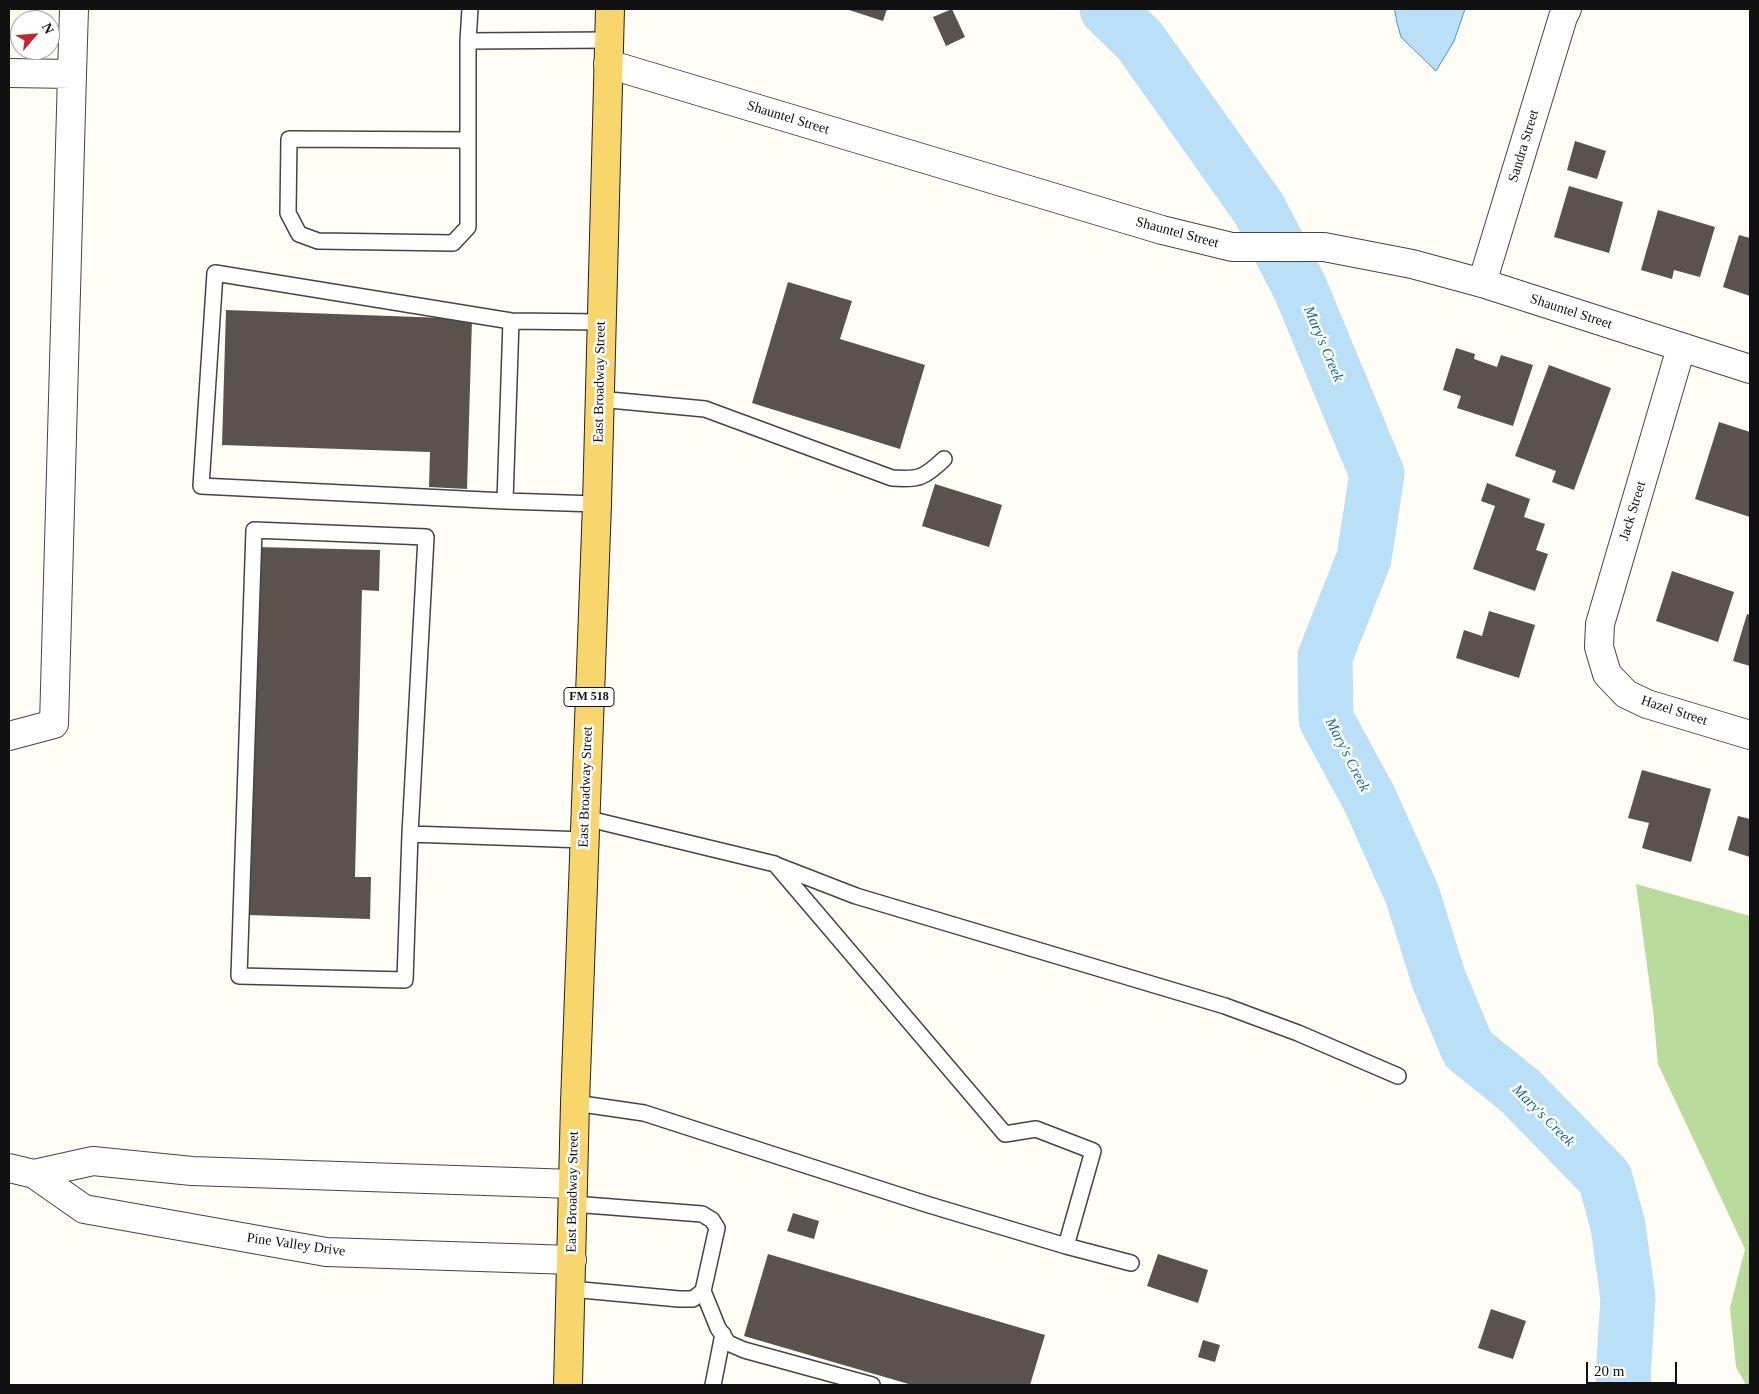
<!DOCTYPE html>
<style>
body{margin:0}
#map{position:relative;width:1759px;height:1394px;overflow:hidden;background:#fffdf5;font-family:"Times New Roman",serif}
canvas{display:block}
.frame{position:absolute;inset:0;border:10px solid #111;pointer-events:none}
.north{position:absolute;left:10px;top:10px;width:50px;height:50px;box-sizing:border-box;background:#fff;border:1px solid #a0a0a0;border-radius:50%;rotate:63deg;font-size:14px;font-weight:700;line-height:20px;text-align:center;color:#111}
.north::after{content:'';display:block;margin:auto;width:18px;height:22px;background:#c4262e;clip-path:polygon(50% 0,100% 100%,50% 72%,0 100%)}
.scale{position:absolute;left:1586px;top:1362px;width:91px;height:22px;box-sizing:border-box;border:2px solid #111;border-top:0;padding-left:6px;font-size:15px;line-height:18px;white-space:nowrap;color:#111;-webkit-text-stroke:4px #fff;paint-order:stroke}
</style>
<div id="map">
<canvas width="1759" height="1394"></canvas>
<div class="frame"></div>
<div class="north">N</div>
<div class="scale">20 m</div>
</div>
<script>
const ctx = document.querySelector('canvas').getContext('2d');
ctx.lineJoin = 'round';
function fillPath(path, color) { ctx.fillStyle = color; ctx.fill(path, 'evenodd'); }
function stroke(path, color, width, dash) { ctx.strokeStyle = color; ctx.lineWidth = width; ctx.lineCap = dash ? 'butt' : 'round'; ctx.setLineDash(dash || []); ctx.stroke(path); }
function label(font, color, halo, rows, align = 'center') {
  ctx.font = font + ' "Times New Roman",serif'; ctx.lineWidth = 5; ctx.setLineDash([]); ctx.textBaseline = 'middle'; ctx.strokeStyle = halo; ctx.fillStyle = color; for (const [text, x, y, turn = 0] of rows) {
    ctx.save(); ctx.translate(x, y); ctx.rotate((+turn || 0) * Math.PI / 180); ctx.textAlign = isNaN(turn) ? turn : align; if (halo) ctx.strokeText(text, 0, 0); ctx.fillText(text, 0, 0); ctx.restore();
  }
}
fillPath(new Path2D(`
 M1636,884L1750,916V1385H1746L1736,1367L1730,1308L1745,1249L1658,1064L1653,1010Z`), '#b9dc9c');
const water = new Path2D(`
 M1395,9H1465L1454,41L1436,71L1401,37L1397,23Z`);
fillPath(water, '#b9e0f7');
stroke(water, '#3f96cf', 1);
stroke(new Path2D(`
 M1107,9L1140,41L1259,209L1300,288L1377,474L1364,558L1325,657L1326,719L1370,800L1412,894L1439,980L1468,1049L1521,1092L1605,1178L1618,1226L1628,1298L1623,1378L1624,1385`), '#b9e0f7', 55);
fillPath(new Path2D(`
 M846,9H887L883,21Z
 M952,9L965,37L946,46L933,17Z
 M1575,141L1606,151L1597,179L1567,170Z
 M1569,186L1623,202L1609,253L1554,237Z
 M1658,210L1715,227L1700,277L1674,270L1672,279L1641,270Z
 M1739,235L1750,238V296L1723,287Z
 M788,282L852,301L840,339L925,365L900,449L752,403Z
 M226,310L472,319L467,489L429,487L430,452L222,445Z
 M1456,348L1475,354L1474,359L1497,367L1501,355L1533,365L1513,426L1457,408L1461,396L1443,390Z
 M1549,365L1611,388L1574,490L1552,482L1556,471L1515,456Z
 M1719,422L1750,432V517L1695,499Z
 M1487,483L1530,499L1524,517L1545,524L1536,550L1548,554L1535,591L1473,569L1495,506L1481,501Z
 M935,484L1002,505L989,547L922,526Z
 M257,547L380,550L379,591L362,590L355,877H371L370,919L248,915Z
 M1672,571L1734,592L1718,642L1656,621Z
 M1489,611L1535,625L1519,678L1456,658L1464,630L1482,636Z
 M1747,614L1750,615V666L1733,661Z
 M1642,770L1711,789L1691,862L1642,848L1649,823L1628,818Z
 M1738,816L1750,819V857L1728,850Z
 M793,1213L819,1221L814,1239L787,1231Z
 M768,1254L1045,1335L1030,1385H912L744,1336Z
 M1158,1254L1208,1270L1198,1303L1147,1286Z
 M1491,1309L1526,1321L1513,1359L1478,1348Z
 M1203,1340L1220,1345L1215,1362L1198,1357Z`), '#5a524d');
const lane = new Path2D(`
 M470,9L468,41L609,40
 M468,140L289,139L288,213L299,234L318,241L453,243L468,227V41
 M511,321L215,273L201,486L505,501L511,321L601,322
 M599,399L705,409L892,478C919,480 924,478 944,459
 M505,501L597,504
 M585,818L775,864L1005,1134L1036,1129L1093,1151L1066,1246
 M410,834L426,537L254,530L239,976L405,980L410,834L585,840
 M776,865L856,896L1225,1006L1298,1033L1398,1076
 M575,1103L644,1113L926,1204L1066,1246L1131,1263
 M571,1289L679,1299H693L703,1291L717,1228L712,1220L702,1214L573,1204
 M703,1291L718,1328L728,1343L744,1350L872,1385
 M713,1385L723,1334`);
const street = new Path2D(`
 M608,64L1162,230L1232,247H1324L1412,264L1482,283L1750,369
 M9,73L72,74L54,724L9,736
 M72,74L74,9
 M1482,283L1563,17L1567,9
 M1681,348L1600,624L1599,647L1607,674L1626,694L1647,704L1750,735
 M9,1168L34,1174L84,1209L326,1252L572,1260
 M34,1174L93,1161L192,1171L573,1184`);
const primary = new Path2D(`
 M568,1385L575,1103L597,504L610,9`);
stroke(lane, '#444', 18);
stroke(street, '#444', 30);
stroke(primary, '#222', 30);
stroke(lane, '#fff', 15);
stroke(street, '#fff', 28);
stroke(primary, '#f9d66b', 28);
for (const [x, y, w] of [
 [589,697,50]
]) { const box = new Path2D(); box.roundRect(x - w / 2, y - 9.5, w, 19, 4); ctx.fillStyle = '#fff'; ctx.fill(box); stroke(box, '#111', 1); }
label('bold 12px', '#111', null, [
 ["FM 518",589,697]
]);
label('14px', '#111', '#fff', [
 ["Shauntel Street",788,118,17],
 ["Sandra Street",1524,146,-73],
 ["Shauntel Street",1177,233,15],
 ["Shauntel Street",1571,312,18],
 ["East Broadway Street",600,382,-89],
 ["Jack Street",1633,511,-73],
 ["Hazel Street",1674,711,18],
 ["East Broadway Street",586,787,-88],
 ["East Broadway Street",573,1192,-89],
 ["Pine Valley Drive",296,1245,8]
]);
label('italic 15px', '#1768a6', '#fff', [
 ["Mary's Creek",1323,344,67],
 ["Mary's Creek",1347,755,63],
 ["Mary's Creek",1543,1116,45]
]);
</script>
